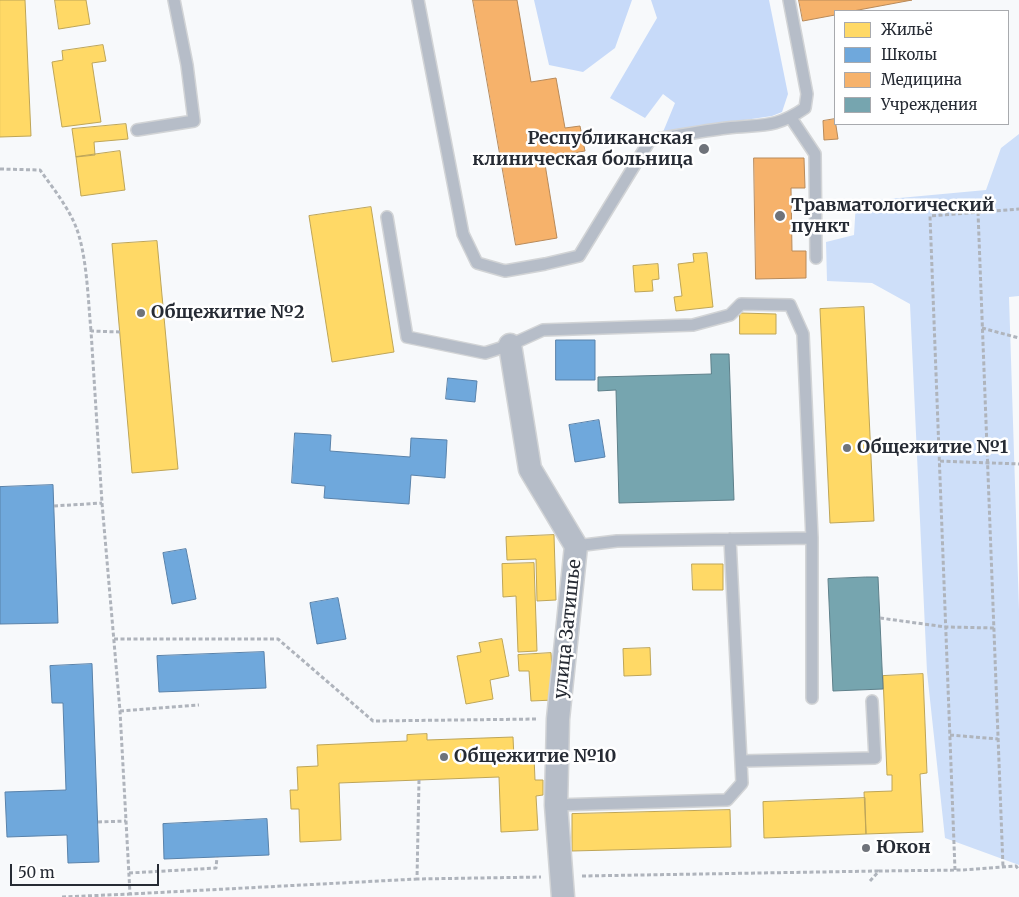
<!DOCTYPE html>
<meta charset="utf-8">
<style>
body{margin:0}
#map{position:relative;width:1019px;height:897px;overflow:hidden;background:#f7f9fb;font-family:Merriweather,serif}
canvas{display:block}
.legend{position:absolute;left:834px;top:10px;width:175px;height:115px;box-sizing:border-box;background:#fff;border:1px solid #a8aaae;margin:0;padding:6px 9px;list-style:none;font-size:15px;color:#262b34}
.legend li{display:flex;align-items:center;gap:10px;height:25px}
.legend b{width:25px;border:1px solid #a8aaae}
.scale{position:absolute;left:10px;top:864px;width:149px;height:22px;box-sizing:border-box;border:2px solid #262b34;border-top:0;padding-left:6px;font-size:15px;line-height:18px;white-space:nowrap;color:#262b34;-webkit-text-stroke:4px #fff;paint-order:stroke}
</style>
<div id="map">
<canvas width="1019" height="897"></canvas>
<ul class="legend">
<li><b style="height:14px;background:#ffd966"></b>Жильё</li>
<li><b style="height:14px;background:#6fa8dc"></b>Школы</li>
<li><b style="height:14px;background:#f6b26b"></b>Медицина</li>
<li><b style="height:14px;background:#76a5af"></b>Учреждения</li>
</ul>
<div class="scale">50 m</div>
</div>
<script>
const ctx = document.querySelector('canvas').getContext('2d');
ctx.lineJoin = 'round';
function fillPath(path, color) { ctx.fillStyle = color; ctx.fill(path, 'evenodd'); }
function stroke(path, color, width, dash) { ctx.strokeStyle = color; ctx.lineWidth = width; ctx.lineCap = dash ? 'butt' : 'round'; ctx.setLineDash(dash || []); ctx.stroke(path); }
function label(font, color, halo, rows, align = 'center') {
  ctx.font = font + ' Merriweather,serif'; ctx.lineWidth = 5; ctx.setLineDash([]); ctx.textBaseline = 'middle'; ctx.strokeStyle = halo; ctx.fillStyle = color; for (const [text, x, y, turn = 0] of rows) {
    ctx.save(); ctx.translate(x, y); ctx.rotate((+turn || 0) * Math.PI / 180); ctx.textAlign = isNaN(turn) ? turn : align; if (halo) ctx.strokeText(text, 0, 0); ctx.fillText(text, 0, 0); ctx.restore();
  }
}
fillPath(new Path2D(`
 M1019,134V296L1009,297L1019,610V865L945,838L927,672L910,304L872,283L827,281L826,242L854,235L856,202L986,190L1001,148Z`), '#cedff9');
fillPath(new Path2D(`
 M534,0H632L615,48L583,72L549,65Z
 M651,0H769L788,94L782,112L772,116L663,132L675,103L663,94L645,118L610,98L657,18Z`), '#c7daf9');
const homes = new Path2D(`
 M0,0H25L31,136L0,137Z
 M55,0H86L90,24L59,29Z
 M103,45L106,61L92,63L101,122L62,127L52,62L63,60L62,51Z
 M126,124L128,139L94,142L95,155L76,157L72,129Z
 M120,151L125,190L81,196L76,157Z
 M371,207L394,352L332,362L309,216Z
 M157,241L178,469L132,473L112,244Z
 M707,253L713,307L676,311L674,297L682,296L678,264L694,262L693,254Z
 M658,264L659,279L652,280L653,291L635,292L633,266Z
 M864,307L874,521L830,523L820,309Z
 M740,313L776,314V334H740Z
 M554,535L556,600L537,601L536,559L507,560L506,537Z
 M534,563L537,651L518,652L516,596L503,597L502,564Z
 M692,564H723V590H693Z
 M502,639L509,676L490,680L493,699L466,704L457,656L481,652L479,643Z
 M650,648L651,675L624,676L623,649Z
 M551,653L554,700L531,701L529,671H519L518,655Z
 M923,674L927,773L920,774L923,832L866,834L864,792L892,791V775H887L883,676Z
 M427,734V740L513,737L514,758L534,757L535,780H543V795L536,796L538,830L501,832L499,777L339,783L341,840L300,842L299,809H291L290,790H298L297,767L318,766L317,745L407,741V735Z
 M865,798L866,834L764,838L763,802Z
 M730,810L731,847L572,851V814Z`);
fillPath(homes, '#ffd966');
stroke(homes, '#bea557', 1);
const schools = new Path2D(`
 M556,340H595V380H556Z
 M448,378L477,381L475,402L446,399Z
 M599,420L605,457L575,462L569,425Z
 M295,433L331,435L330,451L410,457L411,438L447,440L445,478L411,475L409,504L324,498L325,486L292,483Z
 M53,485L58,623L0,624V487Z
 M186,549L196,599L172,604L163,553Z
 M338,598L346,639L317,644L310,603Z
 M264,652L266,688L159,692L157,656Z
 M92,664L99,862L68,863L67,835L7,837L5,792L66,790L63,703H52L50,666Z
 M267,819L269,855L164,859L163,824Z`);
fillPath(schools, '#6fa8dc');
stroke(schools, '#5982aa', 1);
const health = new Path2D(`
 M473,0H517L531,82L556,78L565,128L580,126L585,151L544,158L557,238L516,245Z
 M799,0H912L853,11H835V15L803,21Z
 M835,119L838,139L824,140L823,121Z
 M754,158H804L805,188H791L792,251H806V278L756,279Z`);
fillPath(health, '#f6b26b');
stroke(health, '#b88a5a', 1);
const public = new Path2D(`
 M711,354H729L734,500L619,503L616,390L598,391V377L711,374Z
 M866,577H878L883,689L833,691L828,579Z`);
fillPath(public, '#76a5af');
stroke(public, '#5e808a', 1);
const service = new Path2D(`
 M418,0L463,234L477,263L505,271L545,264L579,256L650,140C676,136 702,131 727,128C761,124 775,129 805,108L807,94L789,0
 M791,118L815,154L816,258
 M137,130L194,121L187,65L174,0
 M387,217L407,337L485,353L510,345L543,330L693,325L730,315L741,304L790,305L803,334L812,538
 M576,546L617,541L812,538V698
 M741,761L875,758L872,701
 M556,805L727,800L742,783L730,539`);
const minor = new Path2D(`
 M510,345L530,469L576,546L558,719L556,805L563,897`);
stroke(service, '#d2d4d6', 14);
stroke(minor, '#d2d4d6', 25);
stroke(new Path2D(`
 M0,169L40,170C53,188 68,207 76,227C87,255 88,300 91,331
 M978,212L1003,867
 M982,328L1019,338
 M120,332L91,331L102,503L120,711L130,894L417,879
 M940,461L1019,464
 M54,506L102,503
 M880,618L946,627L994,628
 M114,639H278L373,721L538,719
 M120,711L199,705
 M950,735L998,739
 M419,780L417,879L541,877
 M98,822L126,821
 M955,870L930,216L1019,209
 M129,873L216,868L217,857
 M582,876L879,871
 M870,881L879,871L962,870L1016,866L1019,870
 M62,897L130,894`), '#afb4bc', 3, [4, 2.5]);
stroke(service, '#b6bdc8', 11);
stroke(minor, '#b6bdc8', 22);
for (const [x, y, r, color] of [
 [704,149,6,"#6f737a"],
 [780,216,6,"#6f737a"],
 [141,313,5,"#6f737a"],
 [847,448,5,"#6f737a"],
 [444,757,5,"#6f737a"],
 [866,848,5,"#6f737a"]
]) { const dot = new Path2D(); dot.arc(x, y, r, 0, 2 * Math.PI); ctx.fillStyle = color; ctx.fill(dot); stroke(dot, '#fff', 2); }
label('bold 18px', '#262b34', '#fff', [
 ["Республиканская",693,139,"right"],
 ["клиническая больница",693,160,"right"],
 ["Травматологический",791,206],
 ["пункт",791,227],
 ["Общежитие №2",151,313],
 ["Общежитие №1",857,448],
 ["Общежитие №10",454,757],
 ["Юкон",876,848]
], 'left');
label('18px', '#262b34', '#fff', [
 ["улица Затишье",568,629,-84]
]);
</script>
